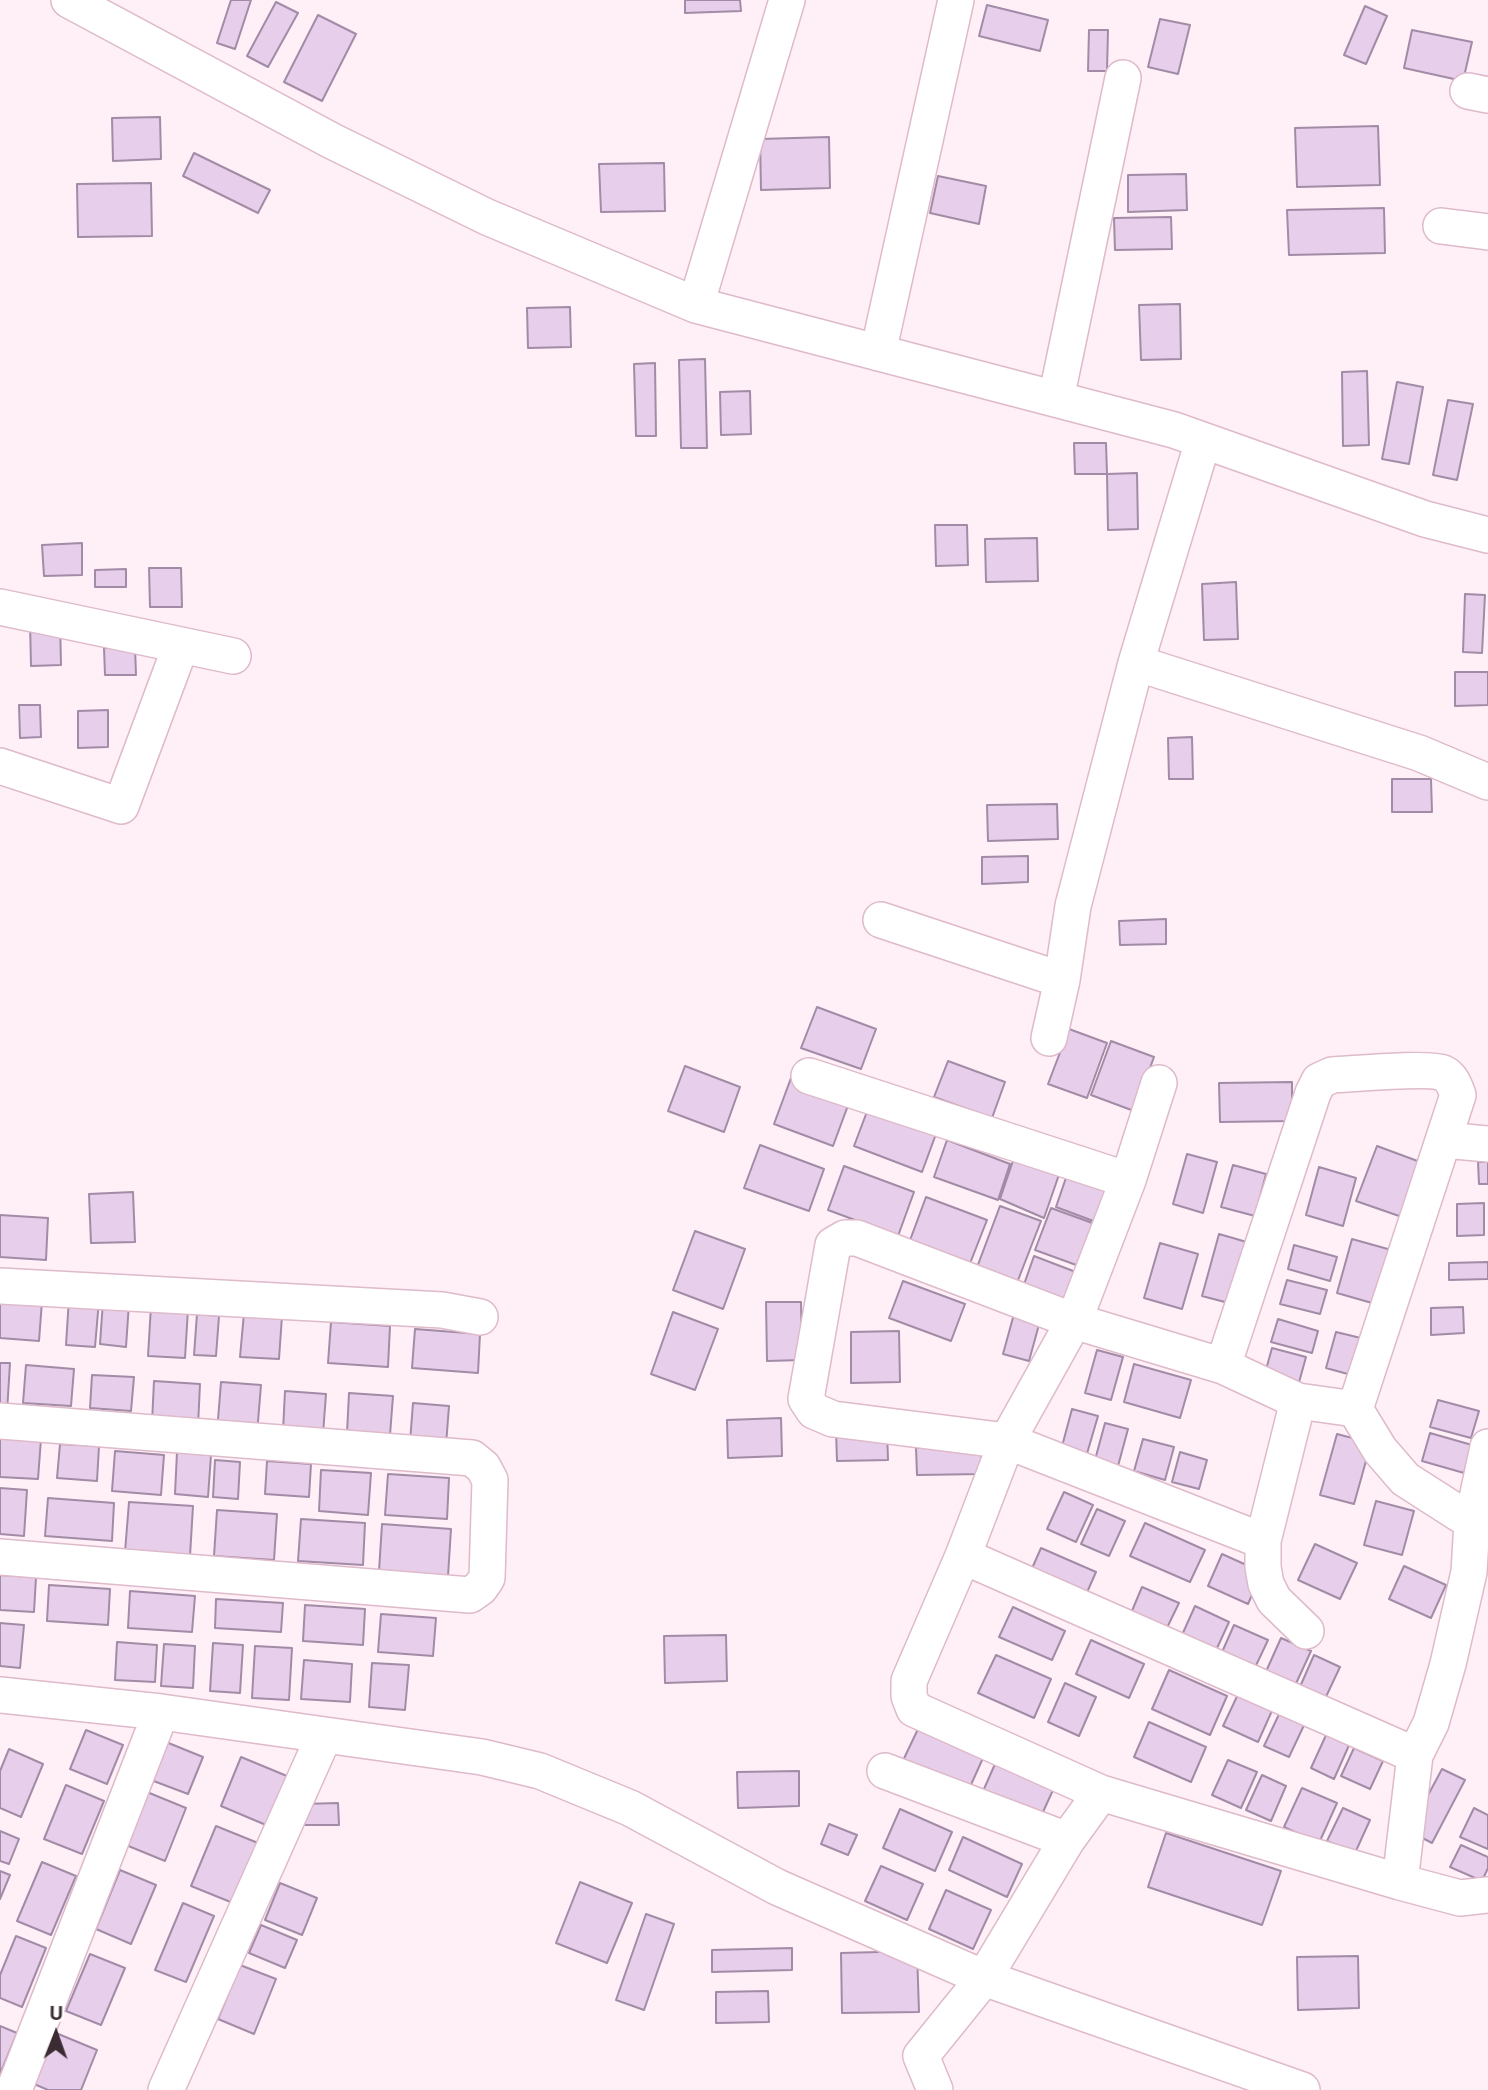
<!DOCTYPE html>
<style>
body{margin:0}
#map{position:relative;width:1488px;height:2090px;overflow:hidden;background:#ffeff6;font-family:"Noto Sans",sans-serif}
canvas{display:block}
.north{position:absolute;left:21px;top:1999px;width:70px;height:70px;-webkit-text-stroke:5px #fff;paint-order:stroke;rotate:1deg;font-size:19px;font-weight:700;line-height:28px;text-align:center;color:#3a2c32}
.north::after{content:'';display:block;margin:auto;width:24px;height:32px;background:#3a2c32;clip-path:polygon(50% 0,100% 100%,50% 72%,0 100%)}
</style>
<div id="map">
<canvas width="1488" height="2090"></canvas>
<div class="north">U</div>
</div>
<script>
const ctx = document.querySelector('canvas').getContext('2d');
ctx.lineJoin = 'round';
function fillPath(path, color) { ctx.fillStyle = color; ctx.fill(path, 'evenodd'); }
function stroke(path, color, width, dash) { ctx.strokeStyle = color; ctx.lineWidth = width; ctx.lineCap = dash ? 'butt' : 'round'; ctx.setLineDash(dash || []); ctx.stroke(path); }
const building = new Path2D(`
 M231,0H251L235,49L217,43Z
 M685,0H740L741,11L685,13Z
 M276,2L298,13L268,67L247,56Z
 M987,5L1048,20L1040,51L979,36Z
 M1365,6L1387,16L1366,64L1344,55Z
 M318,15L356,34L322,101L284,82Z
 M1160,19L1190,25L1178,74L1148,67Z
 M1089,30H1108L1107,71H1088Z
 M1412,30L1472,42L1463,81L1404,68Z
 M160,117L161,159L113,161L112,118Z
 M1378,126L1380,185L1297,187L1295,128Z
 M829,137L830,188L761,190L760,139Z
 M194,153L270,190L258,213L183,176Z
 M664,163L665,211L601,212L599,164Z
 M1186,174L1187,210L1128,212V175Z
 M938,176L986,186L979,224L930,213Z
 M151,183L152,236L78,237L77,184Z
 M1384,208L1385,253L1289,255L1287,210Z
 M1171,217L1172,249L1115,250L1114,218Z
 M1180,304L1181,359L1141,360L1139,305Z
 M570,307L571,347L528,348L527,308Z
 M705,359L707,448H681L679,360Z
 M655,363L656,436H636L634,364Z
 M1367,371L1369,445L1343,446L1342,372Z
 M1397,382L1423,387L1409,464L1382,459Z
 M750,391L751,434L721,435L720,392Z
 M1448,400L1473,404L1457,480L1433,475Z
 M1074,443H1106L1107,474H1075Z
 M1137,473L1138,529L1108,530L1107,474Z
 M935,525H967L968,565L936,566Z
 M1037,538L1038,581L986,582L985,539Z
 M82,543V575L44,576L42,545Z
 M149,568H181L182,607H150Z
 M126,569V587H95V570Z
 M1236,582L1238,639L1204,640L1202,584Z
 M1465,594L1485,595L1482,653L1463,652Z
 M30,622H60L61,665L31,666Z
 M135,647L136,675H105L104,648Z
 M1455,672H1488V705L1455,706Z
 M19,705H40L41,737L20,738Z
 M108,710V747L78,748V711Z
 M1192,737L1193,779H1169L1168,738Z
 M1392,779H1431L1432,812H1392Z
 M1057,804L1058,839L988,841L987,805Z
 M1028,856V882L982,884V857Z
 M1166,919V944L1120,945L1119,921Z
 M817,1007L876,1029L861,1069L801,1048Z
 M1069,1029L1107,1043L1087,1098L1048,1084Z
 M1111,1041L1154,1057L1134,1111L1091,1095Z
 M948,1061L1005,1082L992,1118L934,1097Z
 M685,1066L740,1087L724,1132L668,1111Z
 M791,1078L850,1100L833,1146L774,1124Z
 M1292,1082V1121L1220,1122L1219,1083Z
 M868,1109L936,1134L922,1172L854,1146Z
 M947,1140L1010,1164L998,1200L934,1177Z
 M760,1145L824,1169L809,1211L744,1188Z
 M1377,1146L1423,1163L1402,1217L1356,1201Z
 M1017,1149L1062,1166L1044,1218L1000,1199Z
 M1187,1154L1217,1162L1203,1213L1173,1204Z
 M1478,1162H1488V1184H1479Z
 M1233,1165L1266,1174L1255,1216L1221,1207Z
 M844,1166L914,1192L898,1236L828,1210Z
 M1070,1166L1118,1183L1104,1225L1056,1207Z
 M1319,1167L1356,1178L1343,1226L1306,1215Z
 M133,1192L135,1242L91,1243L89,1194Z
 M926,1197L987,1220L969,1266L909,1243Z
 M1484,1203V1235L1457,1236V1204Z
 M1000,1206L1041,1221L1013,1293L973,1278Z
 M1051,1208L1106,1228L1090,1270L1035,1250Z
 M0,1215L48,1218L46,1260L0,1257Z
 M695,1231L745,1249L723,1309L673,1290Z
 M1219,1234L1257,1245L1240,1306L1202,1296Z
 M1352,1239L1395,1251L1379,1305L1337,1293Z
 M1160,1243L1198,1254L1182,1309L1144,1298Z
 M1294,1245L1337,1257L1330,1281L1288,1269Z
 M1034,1256L1081,1274L1068,1311L1021,1293Z
 M1488,1262V1279L1449,1280V1263Z
 M1287,1280L1327,1290L1320,1314L1280,1304Z
 M903,1281L965,1304L951,1341L889,1318Z
 M0,1298L42,1301L39,1341L0,1338Z
 M69,1298L99,1300L95,1347L66,1345Z
 M103,1301L129,1303L126,1347L100,1344Z
 M766,1302H801L802,1360L767,1361Z
 M151,1306L188,1309L185,1358L148,1356Z
 M1463,1307L1464,1333L1431,1335V1308Z
 M673,1312L718,1329L695,1390L651,1374Z
 M244,1313L282,1316L279,1359L240,1357Z
 M197,1314L219,1316L216,1356L194,1355Z
 M1014,1314L1040,1321L1029,1361L1003,1354Z
 M1278,1319L1318,1331L1312,1353L1271,1342Z
 M331,1322L390,1326L388,1367L328,1363Z
 M415,1329L480,1334L478,1373L412,1368Z
 M899,1331L900,1382L851,1383V1332Z
 M1336,1332L1365,1339L1355,1376L1326,1368Z
 M1272,1348L1306,1357L1298,1386L1264,1377Z
 M1097,1350L1123,1357L1111,1400L1085,1393Z
 M0,1363H10L7,1412H0Z
 M1134,1364L1191,1380L1180,1418L1124,1402Z
 M26,1365L74,1369L71,1406L23,1403Z
 M92,1375L134,1377L131,1411L90,1408Z
 M154,1381L200,1384L198,1426L152,1423Z
 M221,1382L261,1385L257,1434L217,1432Z
 M285,1391L326,1394L323,1434L283,1431Z
 M349,1393L393,1396L390,1435L347,1433Z
 M1438,1400L1479,1411L1471,1438L1430,1427Z
 M413,1403L449,1406L446,1445L410,1442Z
 M1072,1409L1098,1416L1086,1457L1061,1450Z
 M781,1418L782,1456L728,1458L727,1420Z
 M1105,1423L1128,1429L1118,1466L1095,1460Z
 M887,1429L888,1460L837,1461L836,1431Z
 M1430,1433L1472,1445L1464,1473L1422,1461Z
 M1337,1434L1371,1443L1354,1504L1320,1495Z
 M0,1437L41,1439L38,1479L0,1477Z
 M1143,1439L1174,1447L1165,1480L1134,1471Z
 M60,1444L99,1446L97,1481L57,1478Z
 M981,1446L982,1474L917,1475L916,1448Z
 M115,1451L164,1455L161,1495L112,1491Z
 M177,1452L211,1455L208,1497L175,1494Z
 M1180,1452L1207,1460L1199,1489L1172,1482Z
 M215,1460L240,1462L238,1499L213,1497Z
 M267,1461L311,1464L309,1497L265,1494Z
 M321,1470L371,1473L368,1515L319,1511Z
 M388,1474L449,1478L447,1519L385,1515Z
 M0,1488L27,1490L24,1536L0,1534Z
 M1064,1492L1093,1505L1076,1542L1047,1529Z
 M48,1498L114,1503L112,1541L45,1536Z
 M1376,1501L1414,1511L1402,1555L1364,1545Z
 M129,1502L193,1506L190,1556L125,1552Z
 M1097,1509L1125,1521L1109,1556L1081,1544Z
 M217,1510L277,1514L274,1560L214,1556Z
 M301,1519L365,1523L363,1565L298,1561Z
 M1145,1523L1205,1550L1190,1582L1130,1556Z
 M382,1524L451,1529L448,1576L379,1571Z
 M1315,1544L1357,1563L1340,1599L1298,1580Z
 M1041,1548L1096,1572L1081,1606L1026,1582Z
 M1222,1554L1262,1572L1248,1604L1208,1586Z
 M1404,1566L1446,1585L1431,1618L1389,1599Z
 M0,1575L36,1577L34,1612L0,1610Z
 M49,1585L110,1589L108,1625L47,1621Z
 M1142,1587L1179,1603L1164,1634L1129,1618Z
 M130,1591L195,1596L192,1632L128,1628Z
 M216,1599L283,1603L281,1632L215,1628Z
 M305,1605L365,1609L363,1645L303,1641Z
 M1195,1606L1229,1622L1212,1659L1178,1644Z
 M1013,1607L1065,1631L1052,1660L999,1637Z
 M381,1614L436,1618L433,1656L378,1652Z
 M0,1623L24,1625L20,1668L0,1666Z
 M1234,1625L1268,1640L1252,1674L1219,1659Z
 M726,1635L727,1681L665,1683L664,1636Z
 M1281,1638L1311,1651L1293,1690L1264,1676Z
 M1091,1640L1144,1664L1129,1698L1076,1674Z
 M117,1642L157,1645L155,1682L115,1680Z
 M213,1643L243,1645L240,1693L210,1691Z
 M164,1644L195,1646L193,1688L161,1686Z
 M255,1646L292,1648L289,1700L252,1698Z
 M996,1655L1051,1679L1034,1718L978,1693Z
 M1314,1655L1340,1667L1324,1701L1299,1689Z
 M304,1660L352,1664L350,1702L301,1699Z
 M372,1663L409,1665L405,1710L369,1707Z
 M1169,1670L1227,1696L1210,1735L1152,1709Z
 M1065,1683L1096,1697L1079,1736L1048,1722Z
 M1241,1688L1275,1704L1258,1742L1223,1726Z
 M1281,1710L1306,1721L1289,1757L1264,1746Z
 M1149,1722L1206,1747L1191,1782L1134,1757Z
 M918,1729L983,1758L965,1798L899,1769Z
 M86,1730L123,1745L107,1784L70,1769Z
 M1327,1733L1350,1743L1334,1779L1311,1768Z
 M166,1742L203,1757L188,1794L151,1780Z
 M1354,1748L1383,1761L1370,1789L1341,1776Z
 M9,1749L43,1764L21,1817L0,1808V1771Z
 M241,1757L287,1776L266,1825L221,1806Z
 M1228,1760L1257,1772L1241,1808L1212,1795Z
 M995,1764L1053,1790L1038,1823L980,1798Z
 M1442,1769L1465,1780L1432,1843L1409,1831Z
 M799,1771V1806L738,1808L737,1772Z
 M1262,1775L1286,1786L1271,1821L1246,1810Z
 M66,1785L104,1801L82,1854L44,1839Z
 M1302,1788L1337,1803L1319,1843L1284,1827Z
 M147,1792L186,1808L165,1861L126,1845Z
 M338,1803L339,1825H303V1804Z
 M1343,1808L1370,1820L1355,1853L1327,1841Z
 M1474,1808L1488,1815V1849L1460,1837Z
 M900,1809L952,1832L935,1871L883,1848Z
 M829,1824L857,1835L848,1855L821,1844Z
 M216,1826L258,1843L233,1903L191,1886Z
 M0,1831L19,1839L9,1864L0,1861Z
 M1166,1833L1281,1871L1262,1925L1148,1887Z
 M963,1837L1022,1864L1007,1897L949,1870Z
 M1461,1845L1488,1857V1868L1482,1881L1450,1867Z
 M42,1862L76,1876L51,1935L17,1921Z
 M881,1866L923,1884L907,1920L865,1901Z
 M120,1870L156,1885L131,1944L96,1929Z
 M0,1871L10,1875L0,1899Z
 M580,1882L632,1903L607,1963L556,1943Z
 M280,1883L317,1898L302,1935L265,1920Z
 M946,1890L991,1910L973,1949L929,1929Z
 M183,1903L214,1916L186,1982L155,1970Z
 M646,1914L674,1924L644,2010L616,2000Z
 M261,1925L297,1940L285,1968L249,1953Z
 M16,1936L46,1948L22,2007L0,1998V1975Z
 M792,1948V1970L712,1972V1950Z
 M917,1951L919,2012L842,2013L841,1953Z
 M90,1954L125,1968L101,2025L66,2011Z
 M1358,1956L1359,2008L1298,2010L1297,1957Z
 M240,1965L276,1979L254,2034L218,2019Z
 M768,1991L769,2022L716,2023V1992Z
 M0,2026L17,2033L0,2074Z
 M56,2033L97,2050L81,2090H48L34,2084Z`);
fillPath(building, '#e7cfec');
stroke(building, '#a28ba6', 2);
const minor = new Path2D(`
 M69,0L332,141L487,217L696,305L1174,430L1425,519L1488,535
 M1468,91L1488,95
 M1441,226L1488,232
 M696,305L787,0
 M878,353L956,0
 M1056,399L1123,78
 M0,607L233,656
 M1136,663L1419,753L1488,782
 M0,766L121,806L181,645
 M881,920L1062,980
 M1049,1038L1062,980L1073,906L1136,663L1203,441
 M809,1076L1128,1180
 M1159,1083L1128,1180L1074,1321L1007,1441L963,1556L909,1681V1696L914,1709L1101,1793L1400,1882L1460,1898L1488,1895
 M1444,1140L1488,1144
 M0,1286L442,1310L480,1317
 M1223,1366L1313,1093L1319,1081L1332,1075C1353,1074 1428,1067 1443,1073C1452,1077 1455,1087 1458,1095L1355,1409L1298,1401
 M1355,1409L1380,1450L1405,1479L1472,1522
 M0,1421L472,1458L483,1467L490,1480L487,1578L480,1588L470,1595L0,1557
 M1263,1541L1007,1441L833,1419L814,1411L806,1399L833,1245L845,1238H857L1074,1321L1223,1366L1298,1401L1263,1541V1567L1266,1584L1274,1600L1306,1631
 M963,1556L1415,1755
 M0,1695L161,1712L482,1757L540,1771L630,1808L777,1887L984,1978L1302,2090
 M885,1771L1067,1840
 M1400,1882L1415,1755L1431,1723L1448,1664L1469,1572L1472,1522L1488,1447
 M14,2090L161,1712
 M166,2090L324,1736
 M935,2090L921,2056L984,1978L1067,1840L1101,1793`);
stroke(minor, '#debaca', 38);
stroke(minor, '#fff', 35);
</script>
